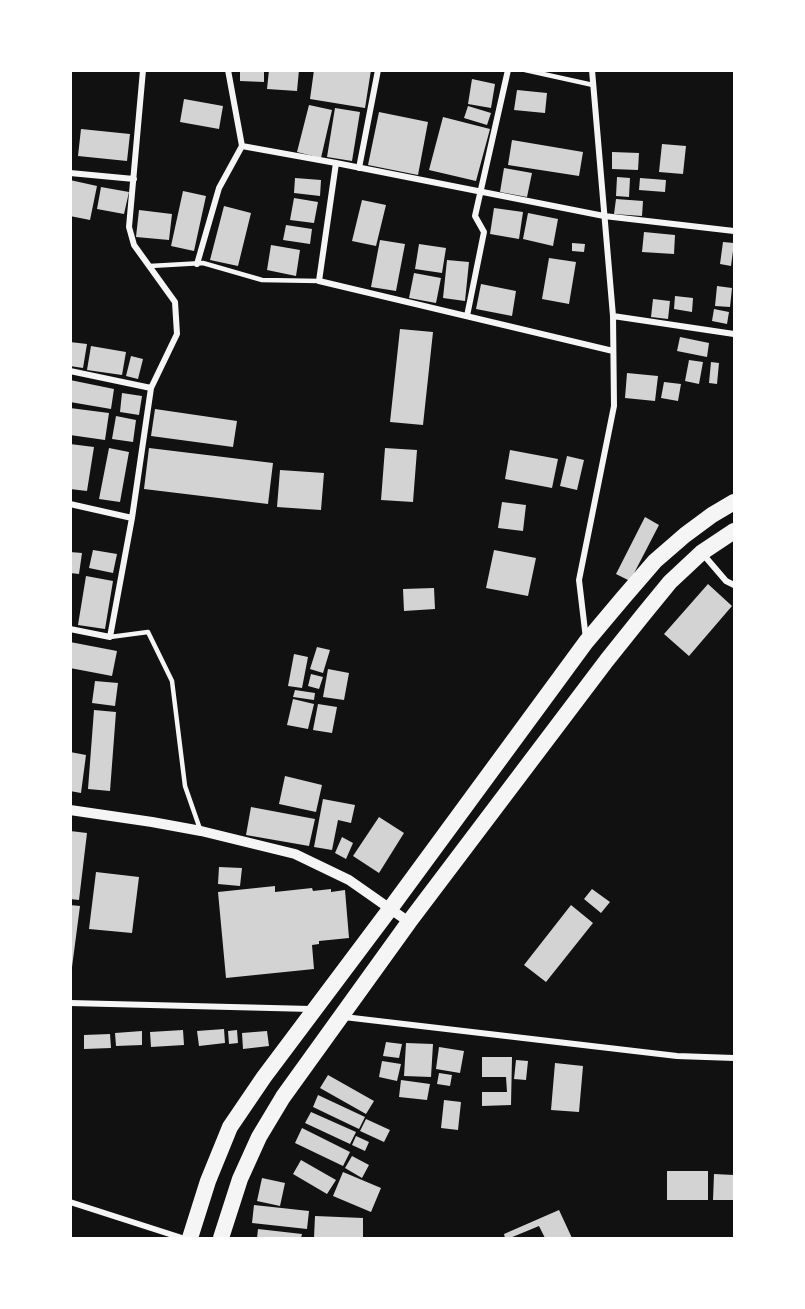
<!DOCTYPE html>
<style>
body{margin:0}
#map{position:relative;width:805px;height:1309px;overflow:hidden;background:#111;font-family:"Source Serif 4",serif}
canvas{display:block}
.frame{position:absolute;inset:0;border:72px solid #fff;pointer-events:none}
</style>
<div id="map">
<canvas width="805" height="1309"></canvas>
<div class="frame"></div>
</div>
<script>
const ctx = document.querySelector('canvas').getContext('2d');
ctx.lineJoin = 'round';
function fillPath(path, color) { ctx.fillStyle = color; ctx.fill(path, 'evenodd'); }
function stroke(path, color, width, dash) { ctx.strokeStyle = color; ctx.lineWidth = width; ctx.lineCap = dash ? 'butt' : 'round'; ctx.setLineDash(dash || []); ctx.stroke(path); }
fillPath(new Path2D(`
 M240,70H264V82L240,81Z
 M269,70H299L297,91L267,89Z
 M314,70H371L365,108L310,99Z
 M472,79L495,84L491,108L468,104Z
 M517,90L547,93L545,113L514,110Z
 M184,99L223,106L219,129L180,122Z
 M309,105L332,110L321,158L297,152Z
 M468,106L491,113L487,125L464,118Z
 M335,108L360,112L352,161L327,157Z
 M379,112L428,122L418,175L368,165Z
 M443,117L490,129L476,181L429,170Z
 M81,129L130,134L127,161L78,156Z
 M512,140L583,152L579,176L508,165Z
 M662,144L686,146L683,174L659,172Z
 M612,152L639,153L638,170L612,169Z
 M504,168L532,173L527,197L500,192Z
 M617,177L630,178L629,197L616,196Z
 M295,178L321,180L320,196L294,193Z
 M640,178L666,180L665,192L639,190Z
 M70,180L97,186L90,220L70,216Z
 M101,187L129,192L124,214L97,209Z
 M183,191L206,196L194,251L171,246Z
 M294,198L318,202L314,223L290,220Z
 M616,199L643,201L642,216L614,214Z
 M362,200L386,205L376,246L352,241Z
 M224,206L251,213L238,266L210,260Z
 M494,208L523,212L519,239L490,234Z
 M139,210L172,214L169,240L136,237Z
 M528,213L558,219L553,246L523,239Z
 M286,225L312,229L310,244L283,240Z
 M644,232L675,235L674,254L642,252Z
 M380,240L405,244L396,291L371,287Z
 M723,242L734,243L731,266L720,264Z
 M572,243L585,244L584,252L572,251Z
 M419,244L446,248L442,273L415,269Z
 M271,245L300,250L296,276L267,270Z
 M549,258L576,262L569,304L542,299Z
 M447,260L469,262L465,301L443,298Z
 M414,273L441,278L436,303L409,298Z
 M481,284L516,291L512,316L476,309Z
 M717,286L732,288L730,307L715,306Z
 M675,296L693,298L692,312L674,309Z
 M653,299L670,301L668,319L651,317Z
 M714,309L729,312L727,324L712,321Z
 M400,329L433,332L423,425L390,422Z
 M680,337L709,343L707,357L677,351Z
 M70,342L87,344L83,368L70,366Z
 M91,346L126,352L122,375L87,370Z
 M131,356L143,359L138,379L126,376Z
 M689,360L703,362L699,384L685,381Z
 M711,362L719,363L717,384L709,383Z
 M627,373L658,376L655,401L625,398Z
 M70,380L114,389L111,409L70,402Z
 M664,382L681,384L678,401L661,398Z
 M122,393L142,396L139,415L120,412Z
 M70,408L109,413L105,440L70,435Z
 M155,409L237,421L233,447L151,436Z
 M116,416L136,420L133,442L112,439Z
 M70,444L94,447L87,491L70,489Z
 M109,448L129,452L120,502L99,499Z
 M149,448L273,463L268,504L144,489Z
 M385,448L417,450L413,502L381,500Z
 M510,450L558,459L552,488L505,479Z
 M567,456L584,460L577,490L560,486Z
 M280,470L324,473L321,510L277,507Z
 M502,502L526,505L523,531L498,528Z
 M645,517L659,525L630,581L616,574Z
 M93,550L117,554L113,573L89,568Z
 M494,550L536,558L528,596L486,588Z
 M70,552L82,553L79,574L70,573Z
 M86,576L113,581L105,629L78,625Z
 M708,584L732,606L689,656L664,634Z
 M434,588L435,609L404,611L403,589Z
 M70,642L117,651L112,676L70,668Z
 M317,647L330,650L323,673L310,669Z
 M294,654L308,657L302,688L288,686Z
 M328,669L349,673L344,700L323,697Z
 M311,674L323,677L319,689L308,686Z
 M95,681L118,683L115,706L92,703Z
 M295,690L315,693L314,700L293,697Z
 M293,699L314,704L308,729L287,725Z
 M318,704L337,707L332,733L313,730Z
 M94,710L116,712L110,791L88,789Z
 M70,752L86,755L81,793L70,791Z
 M285,776L322,785L316,812L279,804Z
 M323,799L355,805L351,823L338,820L332,850L314,847Z
 M251,807L315,819L309,846L246,835Z
 M379,817L404,833L379,873L353,856Z
 M70,831L87,833L79,900L70,899Z
 M342,837L353,843L346,859L335,853Z
 M219,867L242,868L240,886L218,884Z
 M96,872L139,877L132,933L89,929Z
 M275,886V892L312,888L313,891L331,889V892L345,890L349,938L319,941V944L312,945L314,969L226,978L218,892Z
 M592,889L610,902L601,913L584,899Z
 M70,905L80,906L72,967H70Z
 M571,905L593,923L546,982L524,965Z
 M224,1029L225,1043L199,1046L197,1031Z
 M183,1030L184,1045L151,1047L150,1032Z
 M237,1030L238,1043L229,1044L228,1031Z
 M142,1031V1045L116,1046L115,1033Z
 M267,1031L269,1046L243,1049L242,1033Z
 M110,1034L111,1048L84,1049V1035Z
 M386,1042L402,1044L399,1058L383,1056Z
 M406,1043L433,1044L431,1077L404,1076Z
 M439,1047L464,1051L460,1073L436,1069Z
 M482,1057H512L511,1105L482,1106V1092H507L506,1077H482Z
 M516,1060L528,1061L526,1080L514,1079Z
 M382,1061L401,1064L397,1081L379,1077Z
 M555,1063L583,1066L579,1112L551,1110Z
 M439,1073L452,1075L450,1086L437,1084Z
 M328,1075L374,1101L366,1114L320,1088Z
 M401,1080L430,1084L427,1100L399,1097Z
 M318,1095L365,1117L359,1129L313,1107Z
 M444,1100L461,1102L458,1130L441,1128Z
 M311,1112L356,1132L350,1144L305,1123Z
 M366,1119L390,1130L384,1142L360,1131Z
 M302,1128L350,1152L343,1166L295,1143Z
 M356,1136L369,1142L365,1151L352,1145Z
 M352,1156L369,1165L362,1178L345,1168Z
 M301,1160L336,1180L327,1194L293,1174Z
 M667,1171H708V1200H667Z
 M343,1172L381,1188L371,1212L333,1196Z
 M714,1174L734,1175V1200H713Z
 M262,1178L285,1183L280,1206L257,1201Z
 M254,1205L309,1211L307,1229L252,1223Z
 M559,1210L572,1238H545L539,1226L510,1238H505L504,1234Z
 M315,1216L363,1218V1238H314Z
 M258,1229L302,1234L301,1238H257Z`), '#d3d3d3');
stroke(new Path2D(`
 M525,70L593,85
 M150,266L203,263L262,280L319,281
 M110,637L148,632L172,681L185,786L200,829`), '#f5f5f5', 4.5);
stroke(new Path2D(`
 M242,146L336,163L604,216L734,231
 M336,163L319,281L613,351
 M359,168L378,70
 M70,173L134,179
 M197,264L219,188L242,146L228,70
 M467,316L484,232L475,216L508,70
 M613,316L734,334
 M70,371L151,388
 M70,504L132,518
 M702,553L726,581L734,585
 M70,629L110,637L132,518L151,388L177,334L175,302L134,245L129,227L143,70
 M586,639L579,580L614,406L613,316L592,70
 M70,1003L311,1009
 M344,1017L677,1056L734,1058
 M70,1202L182,1238`), '#f5f5f5', 6);
stroke(new Path2D(`
 M70,810L152,822L201,831L295,854L349,880L409,922`), '#f5f5f5', 10);
stroke(new Path2D(`
 M190,1238L208,1181L230,1127L264,1077L390,909L586,642L623,598L655,561L685,535L712,515L734,502
 M221,1238L240,1179L259,1137L283,1097L409,922L607,660L643,615L670,582L701,553L734,531`), '#f5f5f5', 16);
</script>
